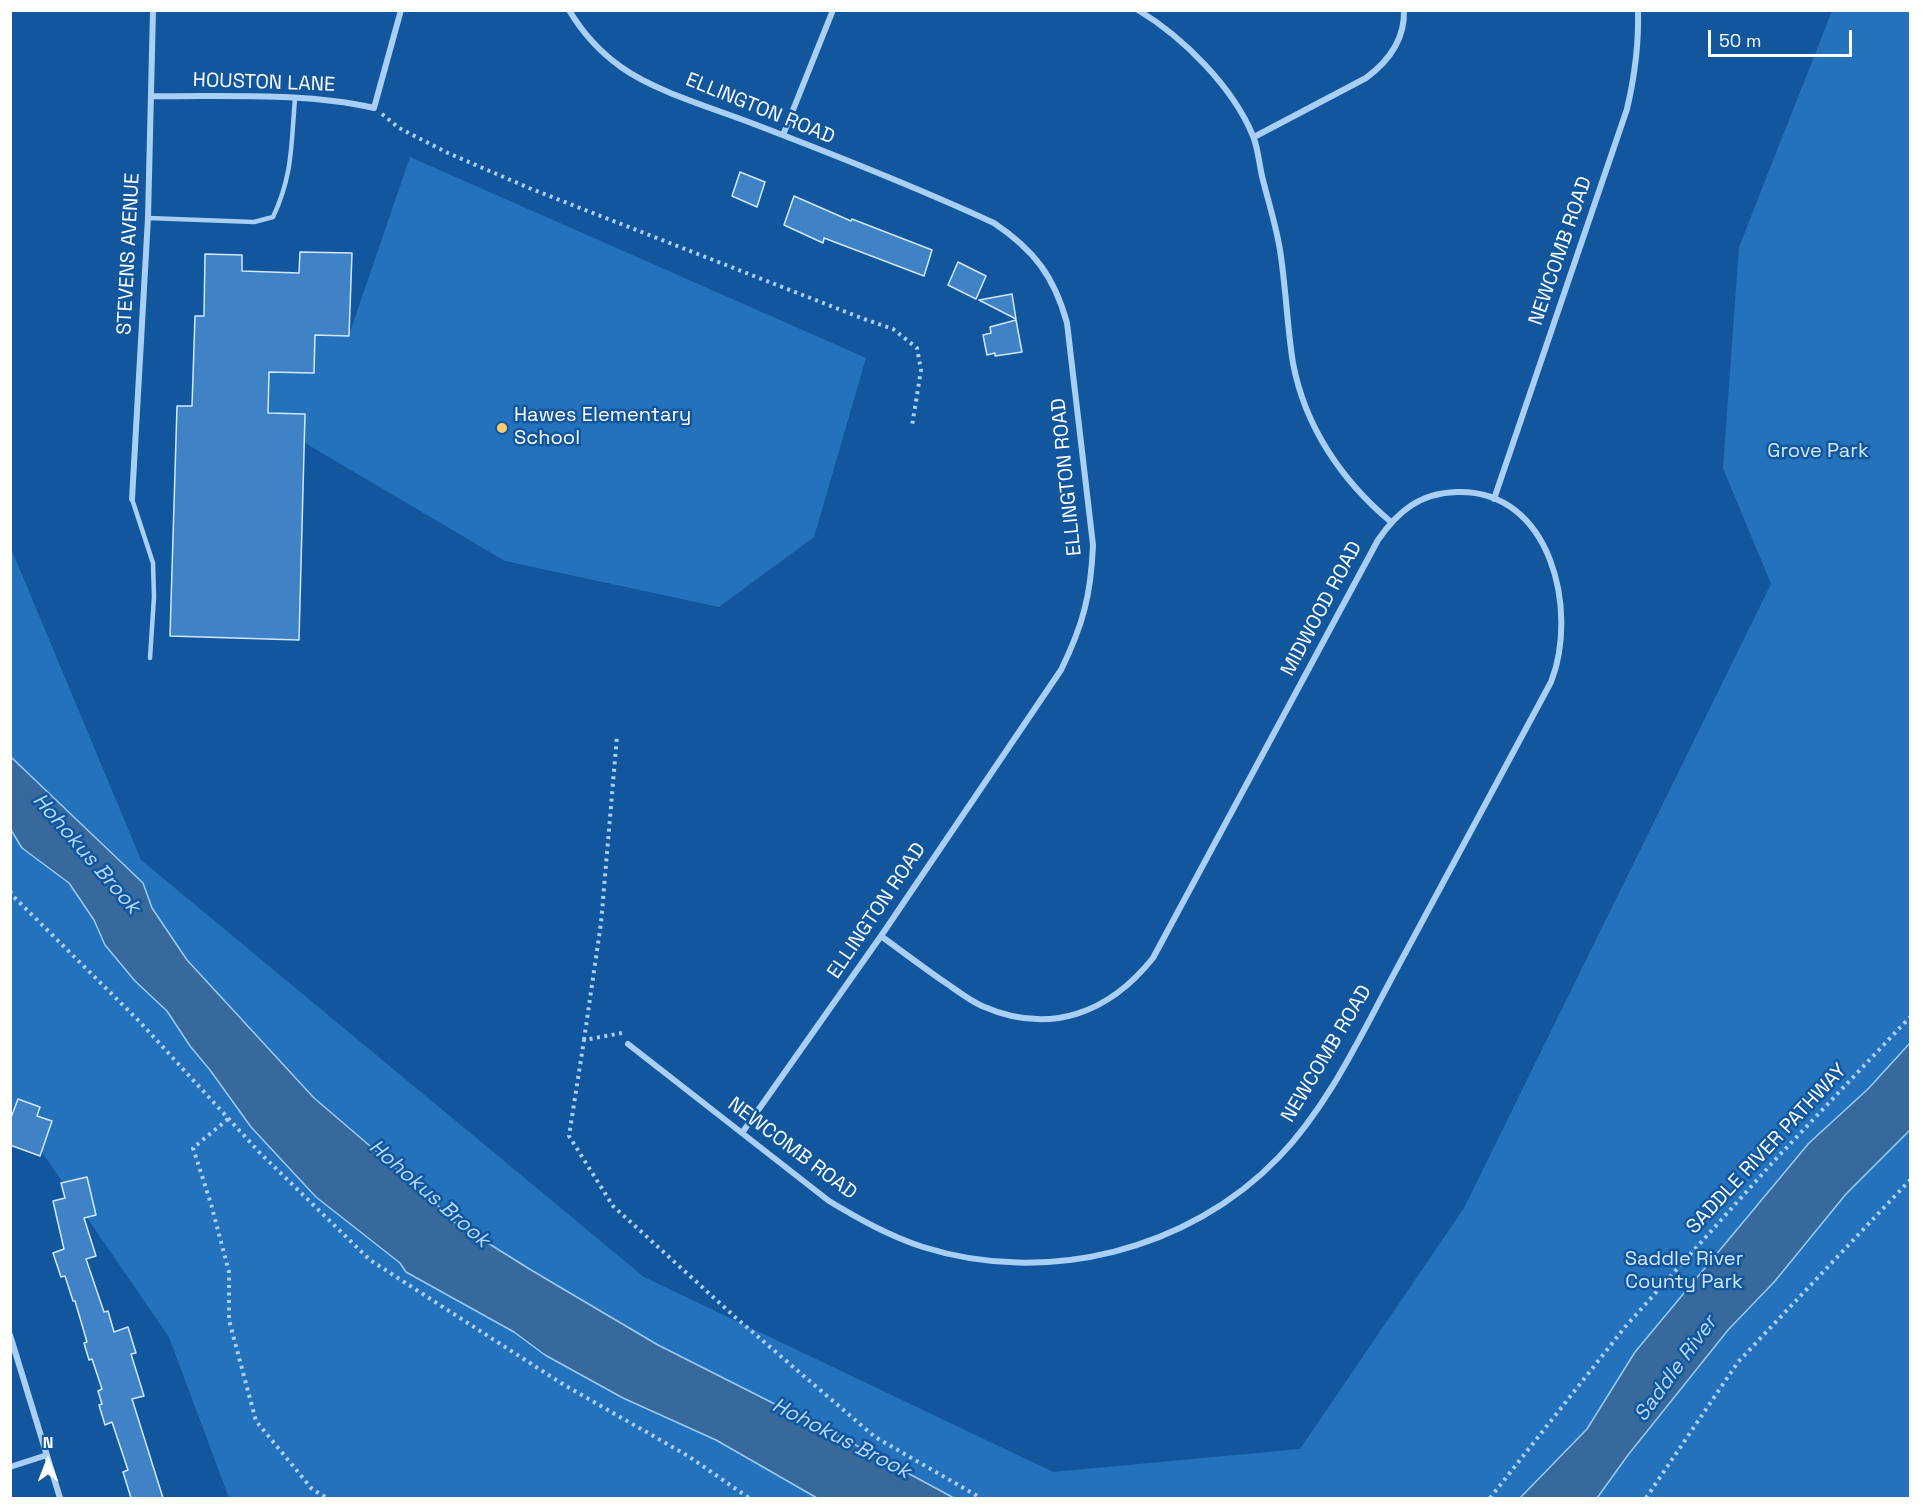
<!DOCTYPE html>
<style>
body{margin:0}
#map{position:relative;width:1921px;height:1509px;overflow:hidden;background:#12579e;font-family:"Space Grotesk",sans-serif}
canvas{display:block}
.frame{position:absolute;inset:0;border:12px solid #fff;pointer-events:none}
.north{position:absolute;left:18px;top:1431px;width:60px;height:60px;-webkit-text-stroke:4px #12579e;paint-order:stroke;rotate:0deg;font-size:16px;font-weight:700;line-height:24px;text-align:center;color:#fff}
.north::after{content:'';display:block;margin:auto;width:21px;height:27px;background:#fff;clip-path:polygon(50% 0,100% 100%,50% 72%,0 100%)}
.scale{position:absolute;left:1708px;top:30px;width:144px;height:27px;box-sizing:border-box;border:3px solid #fff;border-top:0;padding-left:8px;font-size:18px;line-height:21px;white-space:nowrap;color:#fff;-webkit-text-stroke:4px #12579e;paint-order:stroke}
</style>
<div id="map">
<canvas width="1921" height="1509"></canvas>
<div class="frame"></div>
<div class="north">N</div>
<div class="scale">50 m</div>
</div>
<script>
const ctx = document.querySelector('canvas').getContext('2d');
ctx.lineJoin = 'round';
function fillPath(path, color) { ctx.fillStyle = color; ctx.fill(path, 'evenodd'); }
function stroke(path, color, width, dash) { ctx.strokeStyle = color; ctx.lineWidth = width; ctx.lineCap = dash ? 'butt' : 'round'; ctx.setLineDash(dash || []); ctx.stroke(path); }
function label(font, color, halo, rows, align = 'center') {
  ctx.font = font + ' "Space Grotesk",sans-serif'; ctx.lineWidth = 5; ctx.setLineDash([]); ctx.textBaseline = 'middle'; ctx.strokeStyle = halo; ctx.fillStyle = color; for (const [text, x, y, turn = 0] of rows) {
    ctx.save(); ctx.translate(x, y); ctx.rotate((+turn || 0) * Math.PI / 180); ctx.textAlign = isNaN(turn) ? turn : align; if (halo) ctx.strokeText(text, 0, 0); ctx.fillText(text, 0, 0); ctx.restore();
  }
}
fillPath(new Path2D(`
 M1832,11H1910V1498H229L169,1337L11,1107L10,546L141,860L644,1277L1053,1472L1300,1449L1464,1208L1771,584L1723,468L1739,247Z
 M410,157L866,358L814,537L719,607L505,561L305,443V414L268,413L269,372L314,373L315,335H349Z`), '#2572bc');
const water = new Path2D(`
 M11,757L143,883L152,908L187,960L314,1098L432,1199L451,1220L531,1270L658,1345L852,1443L954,1498H817L716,1440L623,1398L545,1355L514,1332L406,1272L400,1263L316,1197L251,1127L210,1070L190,1046L167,1011L135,981L105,945L94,920L69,883L22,848L11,830Z
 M1910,1043V1130L1846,1194L1775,1281L1728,1330L1628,1455L1597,1498H1520L1587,1429L1635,1352L1809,1143L1868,1089Z`);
fillPath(water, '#37699c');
stroke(water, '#9bcbf7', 1.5);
const building = new Path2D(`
 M740,172L765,182L757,207L732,196Z
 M794,196L851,221L852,219L932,250L924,276L824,238L823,243L784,225Z
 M300,252L352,253L349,336L315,335L314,373L269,372L268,413L305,414L299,640L170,636L177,406H192L195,316H204L205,254L242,255V271L299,273Z
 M958,262L986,276L976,299L948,285Z
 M1012,294L1016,319L979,300Z
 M1016,320L1022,352L995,356V353L987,355L983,335L991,333L990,327Z
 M18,1099L40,1107L37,1116L52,1121L40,1156L10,1145V1120Z
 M87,1177L96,1215L84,1218L96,1256L86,1259L104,1312L108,1311L114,1332L128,1327L136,1353L131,1354L144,1396L132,1399L163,1498H131L123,1472L128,1470L112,1422L105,1425L99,1405L102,1404L98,1391L102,1389L92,1359L89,1360L84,1343L87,1342L75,1301H73L65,1276L61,1277L53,1253L64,1249L53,1201L65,1198L61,1183Z`);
fillPath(building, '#3f83c6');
stroke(building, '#d2e8fe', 1.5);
stroke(new Path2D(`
 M382,114L399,128L448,153L529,188L864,319L893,329L917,348L921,370L912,426
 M10,891L14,897L139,1021L260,1153L370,1260L561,1383L688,1456L749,1498
 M622,1033L584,1040L569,1136L613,1206L735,1317L875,1437L981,1498
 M584,1040L601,923L617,736
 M228,1119L193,1148L211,1204L229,1272V1320L256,1421L312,1489L327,1498
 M1490,1498L1625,1327L1774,1161L1910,1017
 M1646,1498L1738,1362L1910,1180`), '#a9cff4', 4, [3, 4.5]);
stroke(new Path2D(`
 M148,218L254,222L273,217C293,175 291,144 295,99
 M132,499L153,563L154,597L150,658`), '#a9cff4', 4.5);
stroke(new Path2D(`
 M569,10C582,32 600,52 621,67C656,92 713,108 754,124C835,155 916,187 994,223C1034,250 1054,276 1067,323L1093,545C1091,595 1083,625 1061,670L881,936L742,1133
 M1138,10C1183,37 1233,87 1253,136C1258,148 1259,163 1262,176C1268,201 1276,225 1280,250C1286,288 1287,326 1293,363C1305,427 1342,481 1391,522
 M151,96C223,97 305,92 374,108L401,10
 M783,135L833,10
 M1254,137L1366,78C1389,61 1405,40 1404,10
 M132,499L148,218L153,10
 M1494,499L1627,109C1635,75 1639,45 1638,10
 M628,1044L829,1201C859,1219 889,1236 923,1247C1046,1286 1189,1251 1279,1157C1329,1105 1361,1035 1395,972C1447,875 1499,778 1551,682C1579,611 1551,489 1457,492C1420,493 1398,511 1378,540L1153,958C1109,1013 1050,1036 982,1006C967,999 954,988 940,979C920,965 900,950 881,936
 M10,1335L60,1498
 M10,1467L47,1455`), '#a9cff4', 6);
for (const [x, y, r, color] of [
 [502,428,6,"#ffcc6c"]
]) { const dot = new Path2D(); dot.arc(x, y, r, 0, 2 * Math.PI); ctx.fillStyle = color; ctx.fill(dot); stroke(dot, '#12579e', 2); }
label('20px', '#fff', '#12579e', [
 ["HOUSTON LANE",264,83,2],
 ["ELLINGTON ROAD",760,109,22],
 ["NEWCOMB ROAD",1561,251,-71],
 ["STEVENS AVENUE",129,254,-87],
 ["ELLINGTON ROAD",1067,477,-96],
 ["MIDWOOD ROAD",1322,609,-62],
 ["ELLINGTON ROAD",877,911,-56],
 ["NEWCOMB ROAD",1327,1054,-59],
 ["NEWCOMB ROAD",792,1149,37],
 ["SADDLE RIVER PATHWAY",1767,1149,-47]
]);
label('20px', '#fff', '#12579e', [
 ["Hawes Elementary",514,416],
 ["School",514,439]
], 'left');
label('20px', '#d2e8fe', '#12579e', [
 ["Grove Park",1818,452],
 ["Saddle River",1684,1260],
 ["County Park",1684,1283]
]);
label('italic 21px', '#b6d9fb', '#12579e', [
 ["Hohokus Brook",86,854,49],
 ["Hohokus Brook",429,1194,41],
 ["Saddle River",1676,1369,-54],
 ["Hohokus Brook",841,1439,27]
]);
</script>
